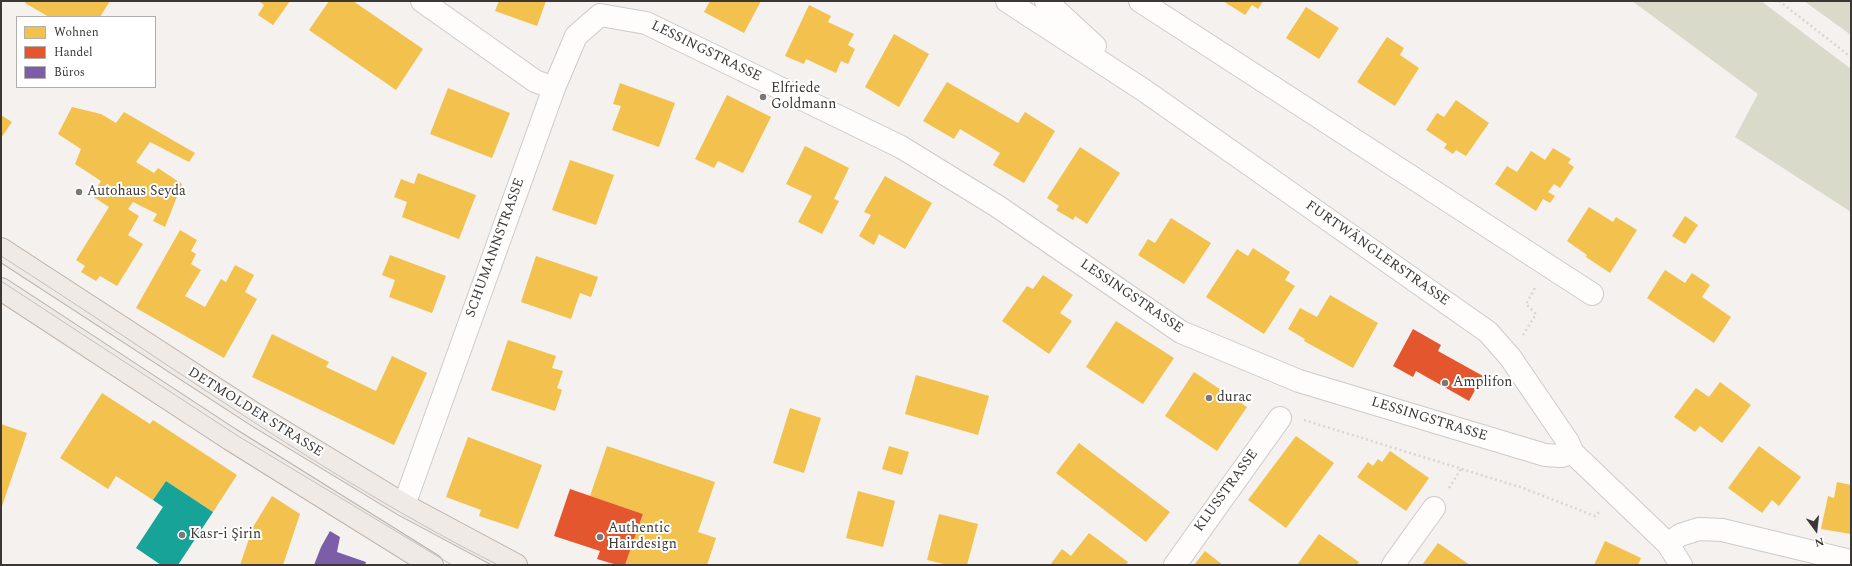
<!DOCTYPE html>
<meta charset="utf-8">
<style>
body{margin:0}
#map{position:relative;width:1852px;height:566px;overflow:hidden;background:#f5f1ee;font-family:Spectral,serif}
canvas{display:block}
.frame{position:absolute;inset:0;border:2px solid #3a3735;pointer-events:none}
.legend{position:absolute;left:16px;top:16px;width:140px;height:72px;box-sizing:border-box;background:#fff;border:1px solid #b0afae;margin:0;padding:5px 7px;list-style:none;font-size:12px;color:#3a3735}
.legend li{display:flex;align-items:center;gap:8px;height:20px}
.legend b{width:20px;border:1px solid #b0afae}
.north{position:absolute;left:1796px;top:510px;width:40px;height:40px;-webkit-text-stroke:3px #fff;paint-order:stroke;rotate:165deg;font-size:11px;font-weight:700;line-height:16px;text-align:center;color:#3a3735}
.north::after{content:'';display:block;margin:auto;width:14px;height:18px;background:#3a3735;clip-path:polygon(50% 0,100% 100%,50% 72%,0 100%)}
</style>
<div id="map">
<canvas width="1852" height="566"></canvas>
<div class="frame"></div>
<ul class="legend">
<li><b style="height:11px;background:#f2c14e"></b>Wohnen</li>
<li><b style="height:11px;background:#e4572e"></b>Handel</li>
<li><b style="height:11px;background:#7b5ea7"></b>Büros</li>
</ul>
<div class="north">N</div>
</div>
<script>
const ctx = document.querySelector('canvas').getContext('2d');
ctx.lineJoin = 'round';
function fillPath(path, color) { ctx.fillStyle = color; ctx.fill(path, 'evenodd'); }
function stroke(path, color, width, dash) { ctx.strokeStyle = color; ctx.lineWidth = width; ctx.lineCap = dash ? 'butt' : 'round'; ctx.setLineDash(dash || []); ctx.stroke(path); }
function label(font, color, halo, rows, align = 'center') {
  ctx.font = font + ' Spectral,serif'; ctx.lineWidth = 4; ctx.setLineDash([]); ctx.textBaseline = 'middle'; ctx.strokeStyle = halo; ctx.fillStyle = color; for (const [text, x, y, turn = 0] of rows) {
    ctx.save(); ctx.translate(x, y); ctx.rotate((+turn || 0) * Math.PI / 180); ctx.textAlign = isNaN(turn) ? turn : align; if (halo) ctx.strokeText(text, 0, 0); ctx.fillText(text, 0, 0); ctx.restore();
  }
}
fillPath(new Path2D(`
 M1632,1H1761L1851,69V212L1735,137L1758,94Z
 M1804,1H1851V35Z`), '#d9dac9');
fillPath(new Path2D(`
 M26,1H110L100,17H49L25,3Z
 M259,1H290L273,25L258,15L264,5Z
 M329,1H353L423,49L396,90L309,30Z
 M499,1H546L537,26L495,11Z
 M710,1H761L744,33L704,12Z
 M1223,1H1263L1258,9L1252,5L1245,15Z
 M809,5L831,16L828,22L854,34L848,45L855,49L848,64L841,61L836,73L806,59L804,64L785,56Z
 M1306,7L1339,28L1319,59L1286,38Z
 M894,34L929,54L899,107L865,87Z
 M1387,37L1404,48L1400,55L1419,68L1395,106L1357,82Z
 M947,82L1018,123L1025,112L1055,131L1024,183L993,165L1000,153L960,129L954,139L923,121Z
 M620,83L675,103L659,147L612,130L621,106L613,104Z
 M448,88L510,113L492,158L430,134Z
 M727,95L771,117L743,173L718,161L714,168L695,159Z
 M1456,100L1489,123L1466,156L1456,150L1453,154L1444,148L1447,144L1426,130L1437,113L1444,117Z
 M72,107L101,114L116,123L124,112L195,153L189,162L150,142L136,162L154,173L158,168L182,184L165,227L153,221L157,214L133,202L128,209L139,216L128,235L143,244L117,286L100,276L96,281L81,272L85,266L76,260L109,207L92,196L101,181L75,164L81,149L58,134Z
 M1,115L12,122L1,138Z
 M805,146L849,168L834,199L839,201L822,234L798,222L812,196L786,184Z
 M1080,147L1120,173L1087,224L1075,216L1073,220L1056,210L1059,206L1047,198Z
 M1553,148L1571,159L1568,163L1574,167L1560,188L1554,184L1548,192L1555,196L1550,203L1543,199L1536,211L1495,184L1507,166L1517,172L1531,151L1545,160Z
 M570,160L614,175L596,225L552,210Z
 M418,173L476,195L459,239L402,217L407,202L394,197L401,179L414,184Z
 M885,176L932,203L905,249L879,234L874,245L859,236L871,215L864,212Z
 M1589,207L1613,222L1616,217L1637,230L1610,273L1586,257L1587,255L1567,241Z
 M1685,216L1698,225L1685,244L1672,236Z
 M1171,218L1211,243L1184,284L1138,255L1148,239L1155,243Z
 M180,230L197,240L191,251L196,254L191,264L201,270L185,296L205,307L221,279L226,282L235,265L254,275L245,292L257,299L224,358L136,308Z
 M1253,248L1290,272L1285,280L1295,286L1264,334L1206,297L1237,249L1248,256Z
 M390,255L446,276L432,313L389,297L395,280L382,275Z
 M536,256L598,277L591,297L580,293L571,319L521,302Z
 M1665,270L1685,283L1692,273L1710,285L1702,297L1731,317L1714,343L1647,298Z
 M1043,275L1073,295L1060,313L1072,321L1049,354L1002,321L1027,286L1033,289Z
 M1330,295L1378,323L1353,368L1304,341L1305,339L1288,329L1300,308L1317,317Z
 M1116,321L1174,358L1143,404L1086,367Z
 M272,334L329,362L326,367L376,391L392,356L427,373L394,445L252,377Z
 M508,340L556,356L552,368L563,371L557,388L562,390L555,411L491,390Z
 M1194,372L1247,407L1217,451L1165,416Z
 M916,375L989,396L978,435L905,414Z
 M1720,382L1751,405L1722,443L1700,426L1695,432L1674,417L1696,388L1709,397Z
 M102,393L150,424L153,420L237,475L213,512L166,481L153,500L116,476L108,489L60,458Z
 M790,408L821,418L804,473L773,463Z
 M1,424L27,433L1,509Z
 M1296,436L1334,463L1286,528L1248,500Z
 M468,437L542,465L518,529L479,516L481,510L446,497Z
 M1079,443L1170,512L1146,542L1056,473Z
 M607,446L715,482L698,532L716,538L707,565H625L643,514L590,496Z
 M889,446L909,452L902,475L882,469Z
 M1759,446L1801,477L1779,506L1772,500L1762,513L1728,488Z
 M1390,451L1429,478L1406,511L1357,477L1368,462L1373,466L1378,459L1382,462Z
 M1837,482L1851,485V534L1821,529L1828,496L1834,498Z
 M858,491L895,501L883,547L846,538Z
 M272,496L300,514L283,565H240L253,527Z
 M939,514L978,524L967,565H948L927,560Z
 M1089,533L1128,562L1126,565H1050L1062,549L1071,556Z
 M1319,534L1359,562L1357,565H1297Z
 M1605,541L1641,558L1638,565H1594Z
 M1438,543L1470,565H1422Z
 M1205,551L1223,565H1194Z`), '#f2c14e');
fillPath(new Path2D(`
 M1413,329L1441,345L1438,351L1483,376L1469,401L1416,371L1413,377L1393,366Z
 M570,489L643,514L625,565H617L597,559L600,551L554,536Z`), '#e4572e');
fillPath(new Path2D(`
 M330,531L340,537L337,552L366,562L365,565H314L321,547Z`), '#7b5ea7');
fillPath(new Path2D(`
 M166,481L213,512L178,565H161L136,548L163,507L153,500Z`), '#17a398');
const minor = new Path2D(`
 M422,1L535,81L554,88
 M1007,1L1145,91L1488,332L1510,357L1568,442L1573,453L1668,544L1681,565
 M1046,1L1095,46
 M1140,1L1592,294
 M600,15L646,23L901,147L997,206L1181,332L1299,381L1545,455L1561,456L1573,453
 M404,505L554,88L576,36L600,15
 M1668,544L1680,535L1699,529L1722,530L1851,561
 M1175,565L1280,418
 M1393,565L1434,508`);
const major = new Path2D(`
 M1,249L256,415L404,505L516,565
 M1,289L230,439L432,565`);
stroke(minor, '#cdcac8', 24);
stroke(major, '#bbb1a8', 24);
stroke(new Path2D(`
 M1779,1L1851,57
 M1523,335L1536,314L1526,304L1535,288
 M1304,420L1523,488L1595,516L1599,512
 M1449,488L1461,469`), '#d7d6d5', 2.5, [2, 3]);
stroke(minor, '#fefdfc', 22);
stroke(major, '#efeae6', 22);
stroke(new Path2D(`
 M1,256C166,361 323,477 498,565
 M1,281L238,436L452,565`), '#c2c1c0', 1);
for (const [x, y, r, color] of [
 [763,97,4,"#7b7876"],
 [79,192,4,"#7b7876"],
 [1445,383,4,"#7b7876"],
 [1209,398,4,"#7b7876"],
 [182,535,4,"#7b7876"],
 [600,537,4,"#7b7876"]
]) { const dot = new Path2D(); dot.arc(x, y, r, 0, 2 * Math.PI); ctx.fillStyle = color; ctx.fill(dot); stroke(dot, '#fff', 1.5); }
label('14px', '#3a3735', '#fff', [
 ["LESSINGSTRASSE",706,52,26],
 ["SCHUMANNSTRASSE",496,248,-70],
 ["FURTWÄNGLERSTRASSE",1377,254,35],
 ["LESSINGSTRASSE",1131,297,34],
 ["DETMOLDER STRASSE",255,413,32],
 ["LESSINGSTRASSE",1429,420,17],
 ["KLUSSTRASSE",1227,491,-54]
]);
label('14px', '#3a3735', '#fff', [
 ["Elfriede",771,89],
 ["Goldmann",771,105],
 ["Autohaus Seyda",87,192],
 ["Amplifon",1453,383],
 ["durac",1217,398],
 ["Authentic",608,529],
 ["Hairdesign",608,545],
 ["Kasr-i Şirin",190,535]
], 'left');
</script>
